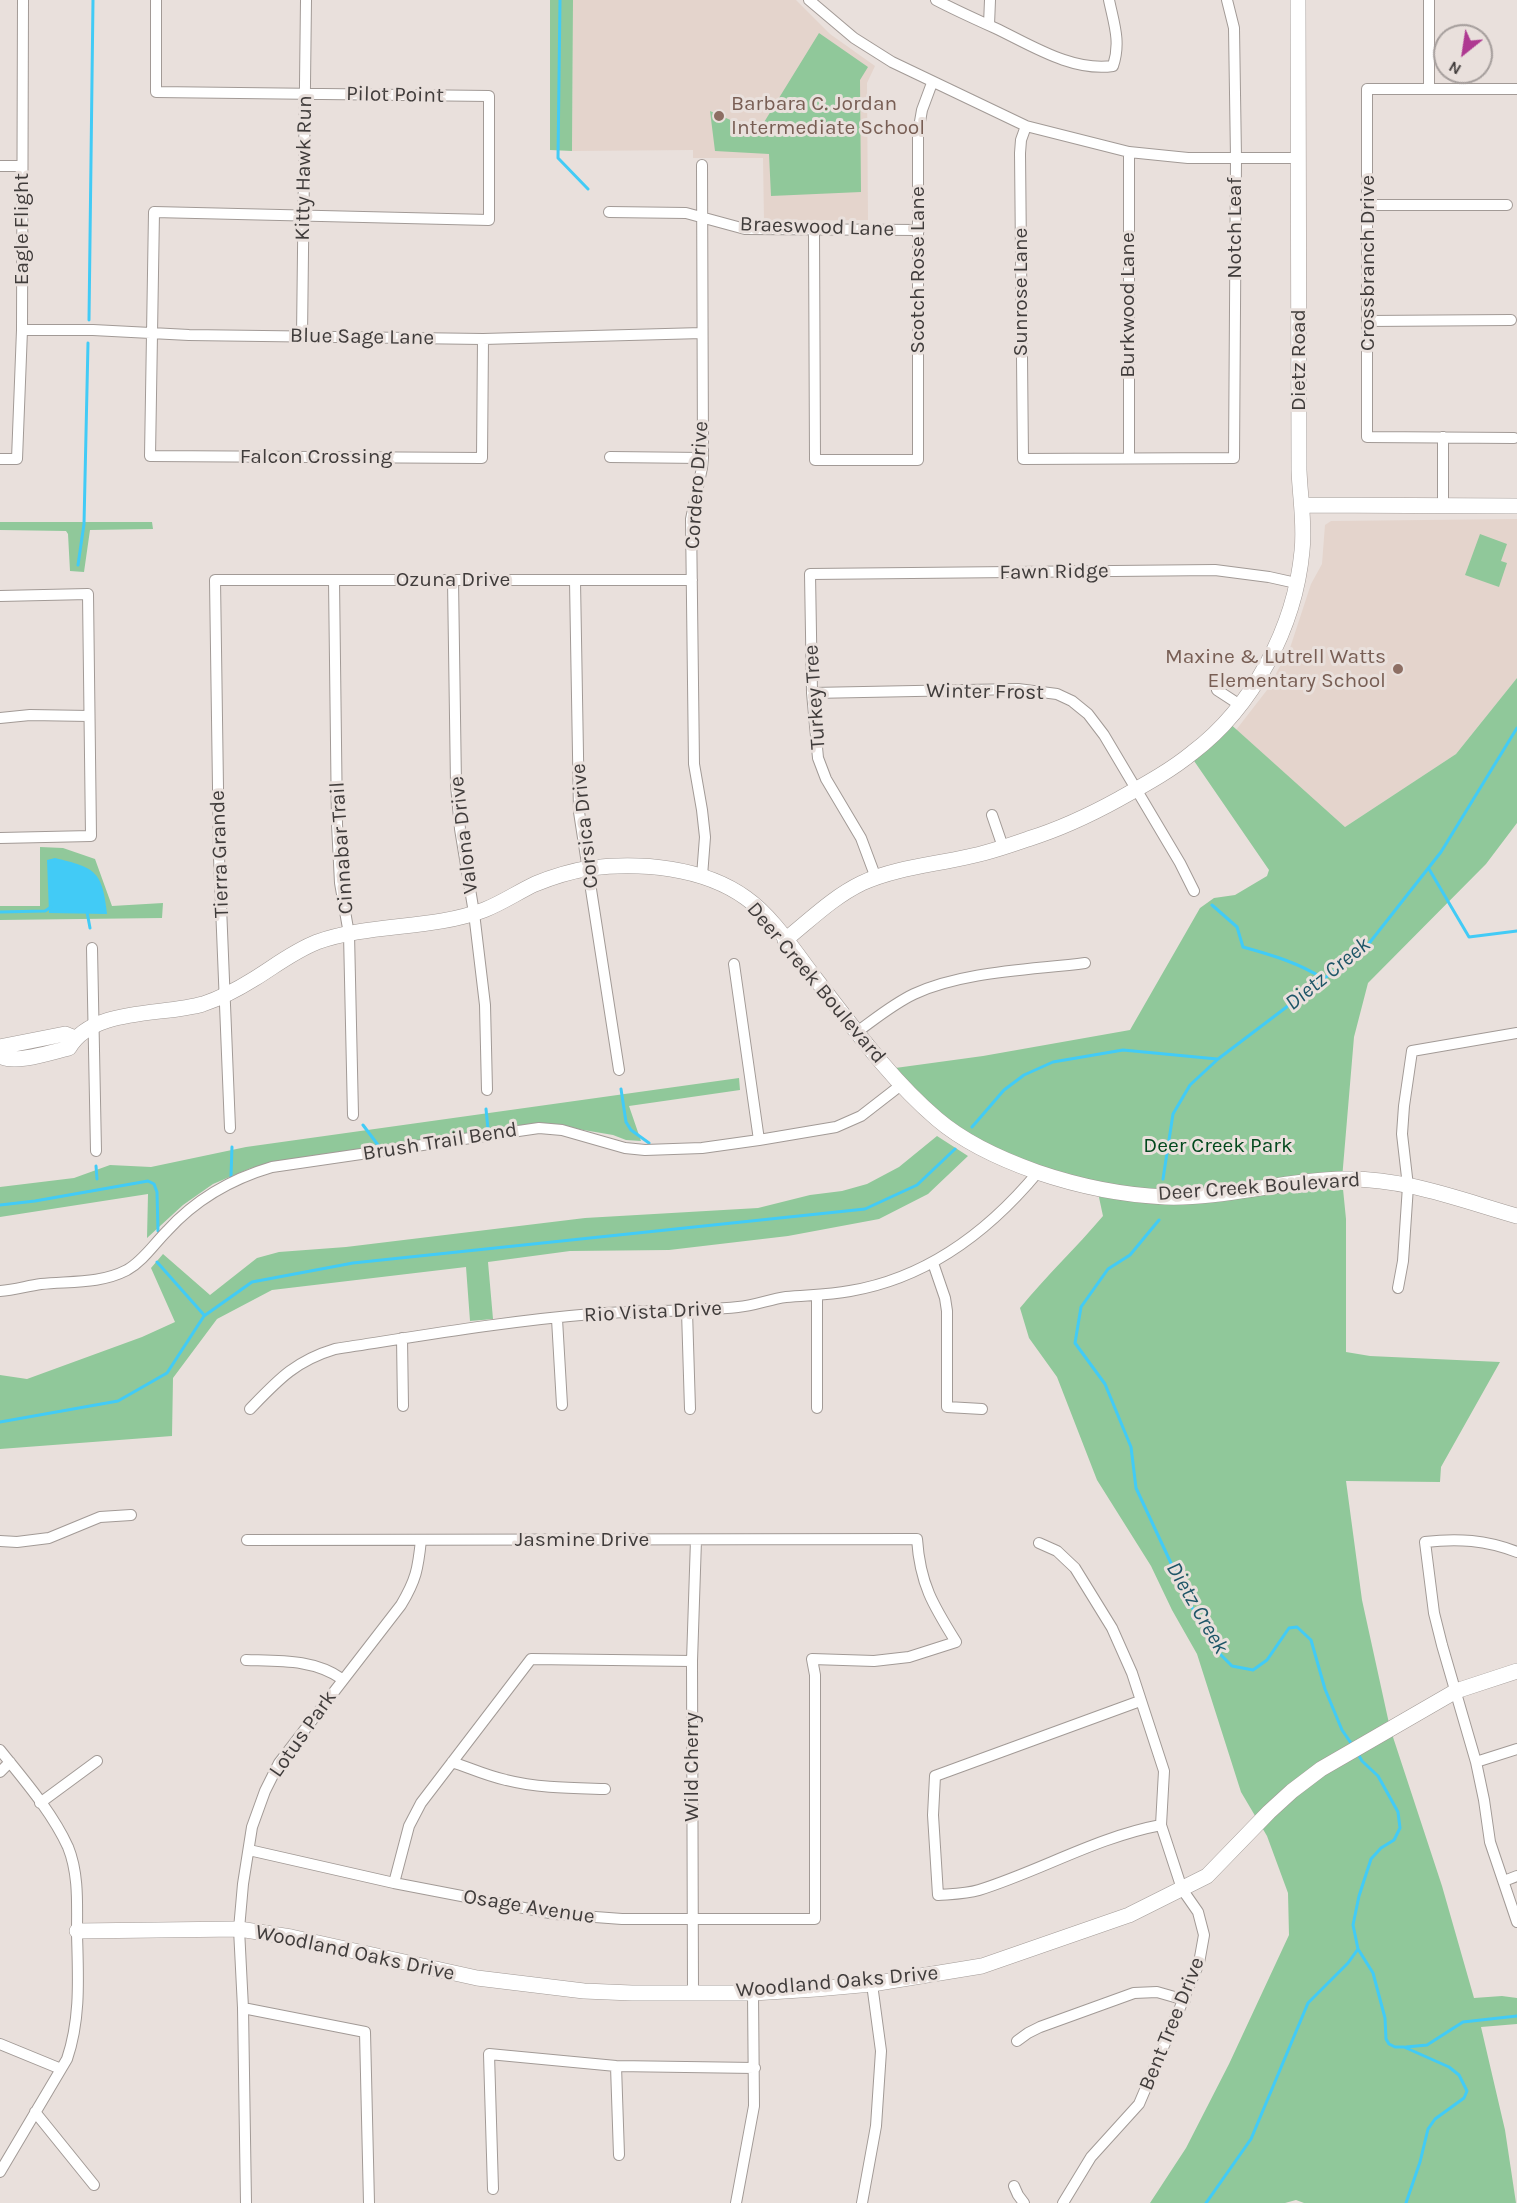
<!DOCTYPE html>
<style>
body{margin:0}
#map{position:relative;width:1517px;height:2203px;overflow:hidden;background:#e9e0dc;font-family:Karla,sans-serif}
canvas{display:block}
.north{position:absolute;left:1433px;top:24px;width:60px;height:60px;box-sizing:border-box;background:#e9e0dc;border:2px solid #a59e9c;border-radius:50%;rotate:210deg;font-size:16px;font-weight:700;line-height:24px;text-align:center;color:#403c3b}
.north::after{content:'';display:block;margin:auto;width:21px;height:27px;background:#ae3991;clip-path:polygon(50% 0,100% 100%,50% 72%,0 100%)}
</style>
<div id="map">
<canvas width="1517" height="2203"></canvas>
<div class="north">N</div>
</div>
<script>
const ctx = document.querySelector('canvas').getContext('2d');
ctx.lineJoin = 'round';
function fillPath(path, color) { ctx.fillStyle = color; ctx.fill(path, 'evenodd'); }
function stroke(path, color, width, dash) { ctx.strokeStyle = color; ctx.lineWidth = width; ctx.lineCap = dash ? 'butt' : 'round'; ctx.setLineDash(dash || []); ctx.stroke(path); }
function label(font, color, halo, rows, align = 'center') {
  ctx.font = font + ' Karla,sans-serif'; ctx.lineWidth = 6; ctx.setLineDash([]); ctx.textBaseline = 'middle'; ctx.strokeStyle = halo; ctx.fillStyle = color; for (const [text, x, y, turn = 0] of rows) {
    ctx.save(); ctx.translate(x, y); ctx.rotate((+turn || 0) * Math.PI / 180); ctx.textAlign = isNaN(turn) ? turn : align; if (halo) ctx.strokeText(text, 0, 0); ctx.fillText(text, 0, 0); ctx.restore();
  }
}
fillPath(new Path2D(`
 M573,0H796L830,34L875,66L867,83L868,220L764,221L763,158H693V150L572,151Z
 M1517,519V678L1456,754L1345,827L1236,730L1267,690L1290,648L1311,584L1322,564L1325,525L1331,521Z`), '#e4d4cc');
fillPath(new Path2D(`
 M550,0H573L572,151L550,150Z
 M819,33L868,67L860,80L861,192L771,196L769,154L715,151L710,111L758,132Z
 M0,522H152L153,529L90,530L84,572L70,571L68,534L66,531L0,530Z
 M1480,534L1507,544L1501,561L1507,563L1499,587L1465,575Z
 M1517,678V823L1486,864L1368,983L1354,1037L1342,1179L1346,1219V1352L1370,1356L1500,1362L1441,1467L1440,1482L1346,1481L1362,1600L1390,1728L1442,1886L1474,1998L1502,1996L1517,1998V2024L1481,2027L1505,2130L1516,2203H1304L1296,2200L1285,2203H1150L1186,2148L1229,2064L1289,1935L1288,1893L1267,1836L1241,1792L1197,1654L1172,1610L1151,1566L1097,1480L1057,1377L1029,1338L1020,1308C1046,1276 1076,1248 1103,1216L1097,1188L975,1144L888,1069L983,1056L1130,1030L1200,908L1214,898L1235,895L1267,876L1269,870L1190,755L1227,721L1345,827L1456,754Z
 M40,847L63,848L95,859L112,906L163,903L162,918L0,920V906H40Z
 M739,1078L740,1090L629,1106L641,1141L626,1140L613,1135L542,1123L251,1168L213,1184L183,1205L147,1238L148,1194L0,1217V1187L74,1178L110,1165L151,1167L246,1147Z
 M937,1136L968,1156L928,1194L879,1219L788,1236L669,1250L570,1251L488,1262L493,1319L470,1321L466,1267L272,1290L217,1319L173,1378L172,1436L0,1449V1375L27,1379L142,1337L175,1322L151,1268L163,1254L210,1295L257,1258L279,1252L346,1247L585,1218L758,1208L810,1195L842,1191L867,1184L899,1167Z`), '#90c89a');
fillPath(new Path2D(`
 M55,858C96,868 102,871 107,914L49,913L47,860Z`), '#42cbf6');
stroke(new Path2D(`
 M560,0L558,158L588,189
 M89,320L93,0
 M78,565L84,524L88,343
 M1429,869L1469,937L1517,931
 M1212,905L1237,927L1243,947C1272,955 1299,963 1324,979
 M0,912L45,911L51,907
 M87,912L90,928
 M621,1089L626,1122L631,1130L649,1143
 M486,1109L488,1129
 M363,1125L378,1145
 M972,1127L1004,1090L1024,1075L1053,1062L1123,1050L1217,1059
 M96,1166L97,1179
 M231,1176L232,1147
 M1163,1179L1173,1114L1190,1085L1218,1059L1367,946L1441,852L1517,728
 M0,1205L35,1201L148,1181L154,1184L157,1192L158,1231
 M1159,1220L1130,1255L1108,1269L1081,1307L1075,1343L1105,1384L1131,1447L1136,1488L1190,1604L1220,1654L1232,1666L1253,1670L1267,1660L1289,1628L1297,1627L1311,1640L1325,1689L1342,1730L1353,1746
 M157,1262L204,1315
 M0,1422L118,1401L167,1373L204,1316L252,1282L353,1263L865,1209L917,1185L955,1149
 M1358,1754L1362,1761L1378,1776L1398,1812L1400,1828L1394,1840L1381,1848L1371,1859L1359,1896L1353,1925L1358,1949L1373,1973L1385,2018L1386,2039L1389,2044L1395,2047H1404L1449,2067L1459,2075L1467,2091L1464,2098L1435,2119L1428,2129L1420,2162L1406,2203
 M1406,2047L1427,2045L1463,2022L1517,2016
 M1206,2203L1251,2139L1308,2003L1348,1963L1358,1949`), '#42cbf6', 3);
const street = new Path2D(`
 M156,0V92L489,96V220L154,212L150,456L482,458L483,339
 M809,0L854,38L892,62L1026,126L1129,152L1188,158H1299
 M936,0C955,10 975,19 995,28C1031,45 1072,72 1113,66C1121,42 1114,24 1109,0
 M1429,0V89
 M989,25L990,0
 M1026,126L1021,140L1020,153L1023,459L1234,458L1236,158L1234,28L1227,0
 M0,166H22
 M1368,205H1507
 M609,212L686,213L745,229L919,230
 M814,231L815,460H918V133L922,110L932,83
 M1368,321L1511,320
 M22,330H93L189,335L483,339L702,333
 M302,336L306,0
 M1443,437V506
 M1514,438L1367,437V89H1516
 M610,457L703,458
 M1129,458V152
 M0,459H17L22,330L23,0
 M334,580L337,824L340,883L349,934L353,1115
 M453,580L456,785L460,829L474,913L485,1005L487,1090
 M575,581L579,812L619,1070
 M0,596L88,594L91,836L0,838
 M1217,690L1240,705
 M812,693L1018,689L1057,694L1072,701L1088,714L1104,735L1180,863L1194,891
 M0,718L30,715L89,716
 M992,815L1003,847
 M702,876L705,837L702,810L694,764L691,519L702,468L703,458L702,165
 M876,878L861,838L826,779L818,758L812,693L810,574L1215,570L1269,577L1296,583
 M92,948L96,1151
 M734,964L759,1140
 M857,1032C875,1019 893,1004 914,994C964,971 1031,970 1085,963
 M230,1128L219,857L215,580H692
 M933,1263L945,1298L947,1311V1407L982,1409
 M1398,1288L1403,1261L1408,1186L1402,1134L1404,1106L1412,1051L1517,1033
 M0,1291C14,1290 27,1286 41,1284C70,1281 100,1284 127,1270C143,1261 154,1244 167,1231C196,1199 231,1179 272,1167L539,1128L562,1130L625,1148L645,1150L702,1148L759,1140L836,1127L861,1116L901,1085
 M687,1311L690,1409
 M557,1319L562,1405
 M402,1338L403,1406
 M817,1408V1296
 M250,1409C278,1380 295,1361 335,1349C420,1336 506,1321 592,1314C640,1310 689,1312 738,1307C754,1306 770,1299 786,1297C808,1295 829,1295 850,1291C927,1278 989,1231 1038,1172
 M247,1540L917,1539C920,1584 933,1605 956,1642L909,1657L874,1661L812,1659L815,1675V1919H622L555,1914L394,1883L249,1850
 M0,1541L17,1542L49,1538L100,1517L131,1515
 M1039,1543L1057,1551L1075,1568L1112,1628L1132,1673L1164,1771L1161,1825L1182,1889L1198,1912L1204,1935L1199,1963L1139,2104L1091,2157L1063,2203
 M1517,1552C1486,1540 1458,1538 1425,1542L1434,1613L1442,1645L1476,1762L1484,1800L1490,1842L1517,1922
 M246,1660C279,1661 314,1659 342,1679
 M1140,1701L935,1776L933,1815L938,1895C951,1894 966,1894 979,1890C1040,1871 1097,1837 1161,1825
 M0,1750C24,1780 52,1812 68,1847C79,1874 77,1905 77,1933C78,1976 81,2018 67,2059L0,2172
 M452,1762C470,1768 487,1776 506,1780C538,1788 572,1788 605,1789
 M1476,1762L1517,1749
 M0,1772L10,1762
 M40,1803L97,1761
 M1504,1881L1517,1876
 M394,1883L409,1826L421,1803L531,1659L692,1661
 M693,1994L692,1661L696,1540
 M243,2008L365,2032L369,2203
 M1017,2041L1028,2033L1040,2027L1134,1993L1157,1992L1185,2000
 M0,2044L61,2069
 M616,2066L619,2155
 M35,2112L94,2185
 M1014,2186L1018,2195L1024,2203
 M493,2189L489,2054L616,2066L755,2068
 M246,2203L243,2008L239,1929L243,1884L252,1827L265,1791L279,1763L401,1605C416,1580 418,1569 421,1540
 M736,2203L754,2106L753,1993
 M862,2203L876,2126L881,2051L872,1984`);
const secondary = new Path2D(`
 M1302,505L1517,506
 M785,940C810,920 833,897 862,883C895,868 932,865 967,857C988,853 1008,846 1028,839C1060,829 1090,815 1119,799C1144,785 1170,771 1192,753C1253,707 1295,627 1302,551C1305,524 1300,497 1299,470L1298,0
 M0,1047L65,1034L75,1038
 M0,1056C14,1065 52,1052 69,1048C93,1007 163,1016 203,1004C221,998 238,989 254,979C275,966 294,951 317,942C371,923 431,930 484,910C502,903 518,892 535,884C552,877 572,871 590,868C641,862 703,867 746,898C774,918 794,951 815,978C853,1027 890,1079 937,1119C965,1143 1003,1160 1037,1172C1078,1186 1122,1195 1165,1197C1224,1199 1283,1180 1343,1179C1402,1177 1461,1200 1517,1216
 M77,1931L239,1929L291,1937L477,1978L584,1991L632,1993H753L816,1989L872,1984L982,1966L1129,1915L1207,1876L1269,1812L1292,1791L1321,1769L1456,1691L1517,1671`);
stroke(street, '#a29a96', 12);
stroke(secondary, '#a29a96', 16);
stroke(street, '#fff', 10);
stroke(secondary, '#fff', 15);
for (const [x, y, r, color] of [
 [719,116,6,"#8d6e63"],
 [1398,669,6,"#8d6e63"]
]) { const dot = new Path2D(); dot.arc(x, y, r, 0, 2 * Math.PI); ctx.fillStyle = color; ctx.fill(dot); stroke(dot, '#e9e0dc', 2); }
label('21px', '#403c3b', '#e9e0dc', [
 ["Pilot Point",395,95,1],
 ["Kitty Hawk Run",304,168,-89],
 ["Braeswood Lane",817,227,2],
 ["Notch Leaf",1235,228,-90],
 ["Eagle Flight",22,229,-90],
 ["Crossbranch Drive",1368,263,-90],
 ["Scotch Rose Lane",918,270,-90],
 ["Sunrose Lane",1021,292,-90],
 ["Burkwood Lane",1128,305,-90],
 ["Blue Sage Lane",362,337,1],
 ["Dietz Road",1299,360,-90],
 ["Falcon Crossing",316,457],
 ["Cordero Drive",697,485,-86],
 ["Fawn Ridge",1054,572,-1],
 ["Ozuna Drive",453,580],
 ["Winter Frost",985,692,1],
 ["Turkey Tree",815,697,-94],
 ["Corsica Drive",585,826,-96],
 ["Valona Drive",464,835,-97],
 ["Cinnabar Trail",342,848,-94],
 ["Tierra Grande",220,854,-92],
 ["Deer Creek Boulevard",816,983,50],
 ["Brush Trail Bend",440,1142,-9],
 ["Deer Creek Boulevard",1259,1187,-4],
 ["Rio Vista Drive",653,1312,-3],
 ["Jasmine Drive",582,1540],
 ["Lotus Park",303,1734,-55],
 ["Wild Cherry",692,1767,-90],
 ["Osage Avenue",529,1907,9],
 ["Woodland Oaks Drive",355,1953,12],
 ["Woodland Oaks Drive",837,1982,-5],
 ["Bent Tree Drive",1172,2024,-68]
]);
label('21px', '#785e54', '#e9e0dc', [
 ["Barbara C. Jordan",731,104],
 ["Intermediate School",731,128],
 ["Maxine & Lutrell Watts",1386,657,"right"],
 ["Elementary School",1386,681,"right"]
], 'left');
label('21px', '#02481d', '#e9e0dc', [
 ["Deer Creek Park",1218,1146]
]);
label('italic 22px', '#1e5567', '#e9e0dc', [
 ["Dietz Creek",1328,974,-39],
 ["Dietz Creek",1197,1608,60]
]);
</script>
